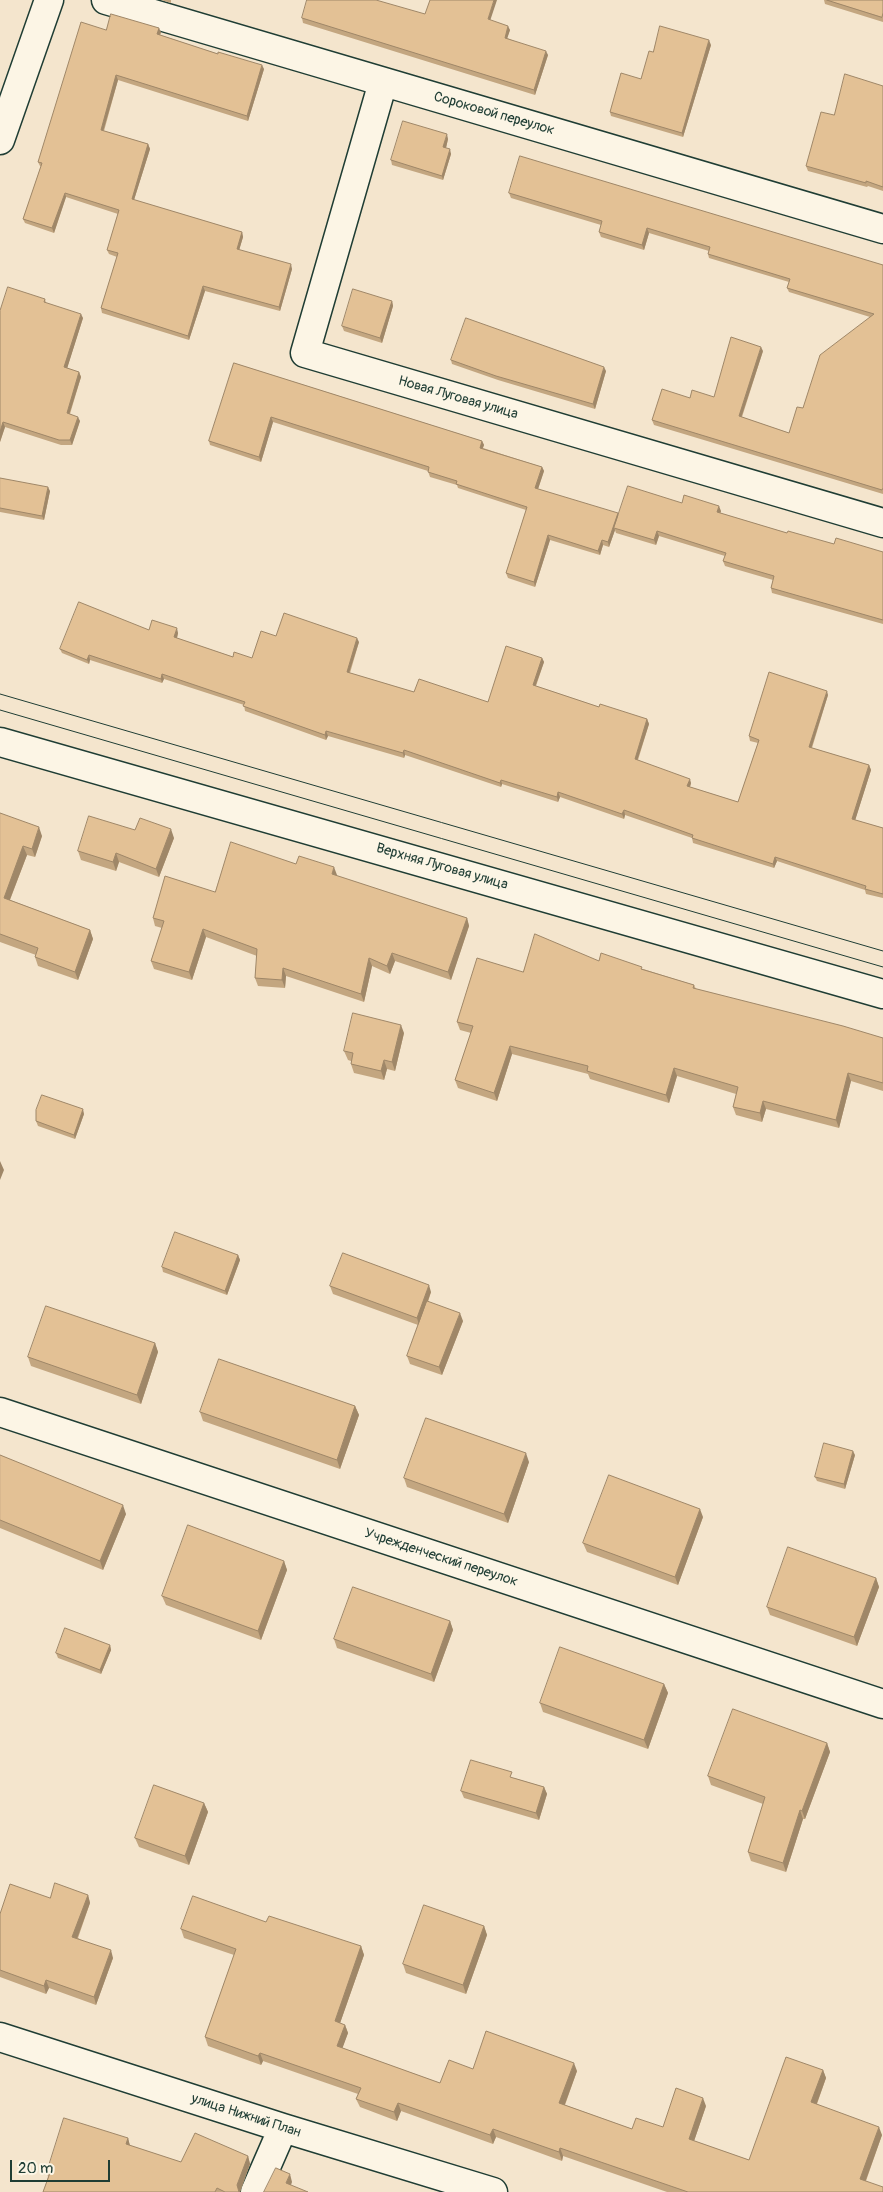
<!DOCTYPE html>
<meta charset="utf-8">
<style>
body{margin:0}
#map{position:relative;width:883px;height:2192px;overflow:hidden;background:#f4e5cd;font-family:Pangolin,sans-serif}
canvas{display:block}
.scale{position:absolute;left:10px;top:2160px;width:100px;height:22px;box-sizing:border-box;border:2px solid #1f3d34;border-top:0;padding-left:6px;font-size:15px;line-height:18px;white-space:nowrap;color:#1f3d34;-webkit-text-stroke:4px #fcf5e5;paint-order:stroke}
</style>
<div id="map">
<canvas width="883" height="2192"></canvas>
<div class="scale">20 m</div>
</div>
<script>
const ctx = document.querySelector('canvas').getContext('2d');
ctx.lineJoin = 'round';
function stroke(path, color, width, dash) { ctx.strokeStyle = color; ctx.lineWidth = width; ctx.lineCap = dash ? 'butt' : 'round'; ctx.setLineDash(dash || []); ctx.stroke(path); }
function fillPath(path, color) { ctx.fillStyle = color; ctx.fill(path, 'evenodd'); }
function label(font, color, halo, rows, align = 'center') {
  ctx.font = font + ' Pangolin,sans-serif'; ctx.lineWidth = 4.5; ctx.setLineDash([]); ctx.textBaseline = 'middle'; ctx.strokeStyle = halo; ctx.fillStyle = color; for (const [text, x, y, turn = 0] of rows) {
    ctx.save(); ctx.translate(x, y); ctx.rotate((+turn || 0) * Math.PI / 180); ctx.textAlign = isNaN(turn) ? turn : align; if (halo) ctx.strokeText(text, 0, 0); ctx.fillText(text, 0, 0); ctx.restore();
  }
}
const minor = new Path2D(`
 M106,0L883,229
 M383,82L305,353L883,523
 M0,1412L883,1704
 M0,2037L283,2128L493,2192
 M255,2192L283,2128`);
const tertiary = new Path2D(`
 M0,140L49,0`);
const secondary = new Path2D(`
 M0,742L883,994`);
stroke(minor, '#1f3d34', 31);
stroke(tertiary, '#1f3d34', 31);
stroke(secondary, '#1f3d34', 31);
stroke(minor, '#fcf5e5', 28);
stroke(tertiary, '#fcf5e5', 28);
stroke(secondary, '#fcf5e5', 28);
stroke(new Path2D(`
 M0,694L883,951
 M0,710L883,967`), '#1f3d34', 1);
fillPath(new Path2D(`
 M161,0H171V3Z
 M824,0H883V22L825,4Z
 M425,14L490,20L510,30L507,38L548,55L535,95L303,23L302,18Z
 M106,30L161,32L160,35L264,69L248,121L118,80L104,131L148,144L150,149L134,200L242,232L243,237L239,250L292,269L280,311L205,291L189,340L102,313L101,308L117,257L109,254L107,250L118,214L66,197L54,233L25,223L23,219L41,166H40L38,162Z
 M711,45L683,137L611,116L610,112L641,79L653,52Z
 M883,86V191L868,186L867,187L808,171L806,166L834,115Z
 M448,139L446,148L451,154L443,180L392,165L391,160Z
 M509,193L883,265V494L654,425L652,420L690,398L714,397L763,351L742,417L789,433L803,408L870,317L789,292L787,288L789,282L709,258L708,254L709,251L649,233L644,250L601,237L599,232L601,225L511,198Z
 M45,299L46,303L83,318L67,368L79,372L81,377L70,414L80,421L72,445H61L5,427L0,442V311Z
 M392,301L393,306L382,343L344,331L342,326Z
 M451,360L606,371L595,409L498,380L452,364Z
 M234,363L482,441L484,445L483,448L542,467L544,471L538,489L619,515L682,503L721,511L720,513L787,533L834,544L883,552V624L772,593L771,588L773,580L725,566L723,561L725,556L659,536L656,545L616,533L615,530L609,547L603,545L600,555L550,540L535,587L508,578L506,573L526,510L458,488L457,485L430,477L428,471L273,422L261,462L210,445L209,441Z
 M0,478L50,491L44,520L0,512Z
 M149,630L178,633L177,638L233,657L252,658L276,636L359,642L350,673L414,692L488,702L542,658L544,662L536,686L599,707L647,719L649,724L638,760L691,783L690,787L738,802L758,743L750,741L749,736L828,695L812,748L869,765L871,770L855,820L883,828V898L866,894L865,890L777,861L774,868L693,843L692,838L625,815L624,819L560,797L558,802L502,784L501,787L405,755L404,758L328,736L326,740L245,711L244,705L164,679L162,683L90,660L89,664L62,653L60,649Z
 M0,813L42,836L35,857L27,855L10,900L90,930L93,939L78,980L38,966L35,957L36,955L0,942Z
 M135,830L174,838L159,877L119,862L116,871L81,860L78,851Z
 M296,864L337,876L467,918L469,926L451,980L395,961L390,974L372,966L364,1002L286,976L285,988L258,986L255,978L257,956L206,937L192,980L154,969L151,961L162,928L155,926L153,918L215,892Z
 M599,961L643,969L694,985L696,989L883,1038V1091L851,1081L839,1128L766,1109L762,1122L736,1115L733,1107L736,1094L677,1076L669,1103L590,1079L588,1074L512,1054L497,1101L458,1088L455,1080L471,1033L460,1030L457,1022L523,972Z
 M404,1033L395,1071L387,1069L384,1080L354,1073L351,1064V1061L348,1060L344,1051Z
 M84,1114L75,1139L38,1126L36,1121Z
 M238,1255L240,1260L227,1295L163,1272L162,1267Z
 M330,1286L431,1292L428,1302L463,1321L442,1375L410,1364L407,1356L418,1325L333,1294Z
 M155,1343L158,1352L141,1404L31,1366L28,1357Z
 M355,1406L359,1415L340,1469L203,1421L200,1412Z
 M0,1455L126,1514L103,1570L0,1528Z
 M855,1455L845,1489L817,1481L815,1477Z
 M529,1462L508,1523L407,1487L404,1478Z
 M703,1517L678,1585L587,1552L583,1543Z
 M284,1561L287,1570L261,1640L166,1605L162,1596Z
 M876,1578L879,1587L857,1646L770,1615L767,1607Z
 M450,1621L453,1630L434,1682L337,1648L334,1639Z
 M110,1645L111,1650L101,1674L58,1658L56,1653Z
 M664,1684L668,1693L648,1749L543,1712L540,1703Z
 M827,1743L830,1752L805,1819H803L786,1872L751,1861L748,1852L763,1804L711,1785L708,1776Z
 M514,1778L544,1787L547,1794L539,1820L464,1798L461,1791Z
 M204,1803L208,1812L189,1865L139,1847L135,1838Z
 M88,1895L90,1903L78,1938L113,1958L96,2005L49,1988L46,1994L0,1977V1914L50,1898Z
 M266,1922L361,1946L364,1955L340,2023L345,2025L348,2033L342,2048L440,2083L473,2069L577,2071L565,2105L632,2129L663,2127L706,2106L694,2141L749,2160L823,2070L826,2078L817,2104L882,2135L866,2181L883,2192H667L563,2156L562,2161L496,2137L493,2144L401,2111L397,2121L360,2107L356,2099L358,2094L263,2061L261,2065L208,2046L205,2037L234,1955L184,1938L181,1929Z
 M484,1926L487,1935L466,1994L406,1973L403,1964Z
 M128,2138L130,2146L181,2162L248,2156L250,2164L240,2192H43L48,2177L47,2172Z`), '#c3a680');
fillPath(new Path2D(`
 M494,0H497L489,24L488,19Z
 M508,26L510,30L506,42L505,38Z
 M159,28L161,32L159,38L157,34Z
 M709,40L711,45L683,137L682,133Z
 M546,51L548,55L535,95L534,90Z
 M262,65L264,69L248,121L247,116Z
 M116,75L118,80L102,135L101,130Z
 M447,134L448,139L445,152L443,147Z
 M148,144L150,149L133,203L132,199Z
 M450,149L451,154L443,180L442,176Z
 M65,193L66,197L54,233L52,228Z
 M647,228L649,233L644,250L642,245Z
 M242,232L243,237L238,254L237,249Z
 M291,264L292,269L280,311L279,307Z
 M203,286L205,291L189,340L188,336Z
 M392,301L393,306L382,343L380,338Z
 M81,314L83,318L66,372L64,367Z
 M761,347L763,351L740,421L739,416Z
 M604,367L606,371L595,409L593,404Z
 M79,372L81,377L68,418L67,413Z
 M78,417L80,421L72,445L70,440Z
 M271,417L273,422L261,462L259,457Z
 M3,422L5,427L0,442V432Z
 M482,441L484,445L481,452L480,448Z
 M542,467L544,471L537,492L535,488Z
 M48,487L50,491L44,520L42,516Z
 M719,506L721,511L719,517L717,512Z
 M618,513L619,518L614,528L615,530L609,547L608,542Z
 M657,531L659,536L656,545L654,540Z
 M548,535L550,540L535,587L534,582Z
 M602,540L603,545L600,555L598,551Z
 M177,628L178,633L176,642L174,637Z
 M357,638L359,642L348,676L347,672Z
 M89,655L90,660L89,664L87,660Z
 M542,658L544,662L534,690L533,685Z
 M162,674L164,679L162,683L161,679Z
 M827,691L828,695L810,752L809,747Z
 M647,719L649,724L636,764L635,759Z
 M326,731L328,736L326,740L325,735Z
 M404,750L405,755L404,758L403,753Z
 M869,765L871,770L854,824L852,819Z
 M690,779L691,783L689,790L687,786Z
 M501,780L502,784L501,787L500,783Z
 M558,792L560,797L558,802L557,797Z
 M624,810L625,815L624,819L622,814Z
 M39,827L42,836L35,857L32,849Z
 M171,829L174,838L159,877L156,869Z
 M23,846L27,855L7,907L4,898Z
 M116,853L119,862L116,871L113,862Z
 M775,857L777,861L774,868L773,864Z
 M334,867L337,875L335,882L332,874Z
 M467,918L469,926L451,980L448,972Z
 M203,929L206,937L192,980L189,972Z
 M90,930L93,939L78,980L75,972Z
 M392,953L395,961L390,974L387,966Z
 M369,958L372,966L364,1002L361,994Z
 M283,968L286,976L285,988L282,980Z
 M401,1025L404,1033L395,1071L392,1062Z
 M510,1046L512,1054L497,1101L494,1093Z
 M384,1060L387,1069L384,1080L381,1071Z
 M674,1068L677,1076L669,1103L666,1095Z
 M848,1073L851,1081L839,1128L836,1120Z
 M763,1101L766,1109L762,1122L760,1113Z
 M83,1109L84,1114L75,1139L74,1135Z
 M0,1161L4,1170L0,1180Z
 M238,1255L240,1260L227,1295L225,1291Z
 M429,1285L431,1292L419,1325L417,1318Z
 M460,1313L463,1321L442,1375L439,1367Z
 M155,1343L158,1352L141,1404L137,1395Z
 M355,1406L359,1415L340,1469L337,1460Z
 M853,1451L855,1455L845,1489L844,1484Z
 M526,1453L529,1462L508,1523L504,1514Z
 M123,1505L126,1514L103,1570L100,1561Z
 M700,1509L703,1517L678,1585L675,1577Z
 M284,1561L287,1570L261,1640L258,1631Z
 M876,1578L879,1587L857,1646L854,1637Z
 M450,1621L453,1630L434,1682L431,1674Z
 M110,1645L111,1650L101,1674L100,1670Z
 M664,1684L668,1693L648,1749L644,1740Z
 M827,1743L830,1752L805,1819L802,1811Z
 M544,1787L547,1794L539,1820L536,1813Z
 M204,1803L208,1812L189,1865L185,1856Z
 M800,1810L803,1819L786,1872L783,1863Z
 M88,1895L90,1903L75,1944L72,1937Z
 M484,1926L487,1935L466,1994L463,1985Z
 M361,1946L364,1955L338,2029L335,2021Z
 M111,1950L113,1958L96,2005L94,1997Z
 M46,1980L49,1988L46,1994L44,1986Z
 M345,2025L348,2033L340,2055L337,2046Z
 M260,2053L263,2061L261,2065L258,2056Z
 M574,2063L577,2071L562,2112L559,2103Z
 M823,2070L826,2078L814,2111L811,2102Z
 M703,2098L706,2106L692,2147L689,2139Z
 M398,2103L401,2111L397,2121L394,2112Z
 M879,2127L882,2135L863,2188L860,2179Z
 M493,2129L496,2137L493,2144L490,2135Z
 M128,2138L130,2146L126,2144Z
 M560,2148L563,2156L562,2161L559,2152Z
 M248,2156L250,2164L240,2192H239L237,2185Z
 M290,2174L292,2182L289,2191L286,2183Z`), '#9f8768');
const building = new Path2D(`
 M307,0H376L425,14L430,0H494L488,19L508,26L505,38L546,51L534,90L302,18Z
 M827,0H883V13L882,17Z
 M111,14L159,28L157,34L218,54V52L262,65L247,116L116,75L101,130L148,144L132,199L242,232L237,249L291,264L279,307L203,286L188,336L101,308L118,253L107,250L119,210L65,193L52,228L23,219L42,163L38,162L81,22L106,30Z
 M660,26L709,40L682,133L610,112L621,73L641,79L649,51L653,52Z
 M845,74L883,86V187L866,181V183L806,166L821,112L834,115Z
 M403,121L447,134L443,147L450,149L442,176L391,160Z
 M520,156L883,265V488L882,490L652,420L662,389L690,398L692,390L714,397L731,337L761,347L739,416L789,433L797,407L803,408L820,355L874,314L787,288L790,279L708,254L710,247L647,228L642,245L599,232L602,221L509,193Z
 M8,287L45,299L44,302L81,314L64,367L79,372L67,413L78,417L70,440H59L3,422L0,432V311Z
 M353,289L392,301L380,338L342,326Z
 M466,318L604,367L593,404L496,376L451,360Z
 M234,363L482,441L480,448L542,467L535,488L618,513L608,542L602,540L598,551L548,535L534,582L506,573L527,507L456,484L457,481L428,472L429,467L271,417L259,457L209,441Z
 M0,478L48,487L42,516L0,508Z
 M628,486L682,503L684,495L719,506L717,512L787,533L788,531L834,544L836,538L883,552V620L771,588L774,576L723,561L726,553L657,531L654,540L614,528Z
 M79,602L149,630L152,620L177,628L174,637L233,657L234,652L252,658L261,631L276,636L284,613L357,638L347,672L414,692L419,679L488,702L506,646L542,658L533,685L599,707L600,704L647,719L635,759L690,779L687,786L738,802L759,740L749,736L769,672L827,691L809,747L869,765L852,819L883,828V894L865,889L866,886L775,857L773,864L692,838L693,835L624,810L622,814L558,792L557,797L501,780L500,783L404,750L403,753L326,731L325,735L243,706L245,702L162,674L161,679L89,655L87,660L60,649Z
 M0,813L39,827L32,849L23,846L4,898L90,930L75,972L35,957L38,948L0,934Z
 M89,816L135,830L140,818L171,829L156,869L116,853L113,862L78,851Z
 M231,842L296,864L299,856L334,867L332,874L467,918L448,972L392,953L387,966L369,958L361,994L283,968L282,980L255,978L257,949L203,929L189,972L151,961L164,921L153,918L165,876L215,892Z
 M535,934L599,961L601,953L642,967L641,969L694,985L693,988L843,1026L883,1038V1083L848,1073L836,1120L763,1101L760,1113L733,1107L738,1087L674,1068L666,1095L587,1071L588,1066L510,1046L494,1093L455,1080L473,1026L457,1022L477,958L523,972Z
 M353,1013L401,1025L392,1062L384,1060L381,1071L351,1064L353,1053L344,1051Z
 M42,1095L83,1109L74,1135L36,1121V1110Z
 M175,1232L238,1255L225,1291L162,1267Z
 M343,1253L429,1285L417,1318L330,1286Z
 M427,1301L460,1313L439,1367L407,1356Z
 M46,1306L155,1343L137,1395L28,1357Z
 M219,1359L355,1406L337,1460L200,1412Z
 M426,1418L526,1453L504,1514L404,1478Z
 M824,1443L853,1451L844,1484L815,1477Z
 M0,1455L123,1505L100,1561L0,1520Z
 M609,1475L700,1509L675,1577L583,1543Z
 M188,1525L284,1561L258,1631L162,1596Z
 M788,1547L876,1578L854,1637L767,1607Z
 M353,1587L450,1621L431,1674L334,1639Z
 M65,1628L110,1645L100,1670L56,1653Z
 M560,1647L664,1684L644,1740L540,1703Z
 M733,1709L827,1743L802,1811L800,1810L783,1863L748,1852L765,1797L708,1776Z
 M471,1760L512,1772L510,1777L544,1787L536,1813L461,1791Z
 M154,1785L204,1803L185,1856L135,1838Z
 M55,1883L88,1895L72,1937L111,1950L94,1997L46,1980L44,1986L0,1970V1914L10,1884L50,1898Z
 M193,1896L266,1922L269,1916L361,1946L335,2021L345,2025L337,2046L440,2083L449,2060L473,2069L486,2031L574,2063L559,2103L632,2129L636,2118L663,2127L676,2088L703,2098L689,2139L749,2160L786,2057L823,2070L811,2102L879,2127L860,2179L883,2187V2192H688L560,2148L559,2152L493,2129L490,2135L398,2103L394,2112L356,2099L361,2088L260,2053L258,2056L205,2037L236,1949L181,1929Z
 M424,1905L484,1926L463,1985L403,1964Z
 M64,2118L128,2138L126,2144L181,2162L195,2133L248,2156L237,2185L239,2192H225L217,2188L215,2192H43L50,2173L47,2172Z
 M276,2168L290,2174L286,2183L308,2192H264Z`);
fillPath(building, '#e3c195');
stroke(building, '#9f8768', 1);
label('14px', '#1f3d34', '#fcf5e5', [
 ["Сороковой переулок",494,114,16],
 ["Новая Луговая улица",458,398,16],
 ["Верхняя Луговая улица",442,867,16],
 ["Учрежденческий переулок",441,1558,18],
 ["улица Нижний План",246,2116,18]
]);
</script>
